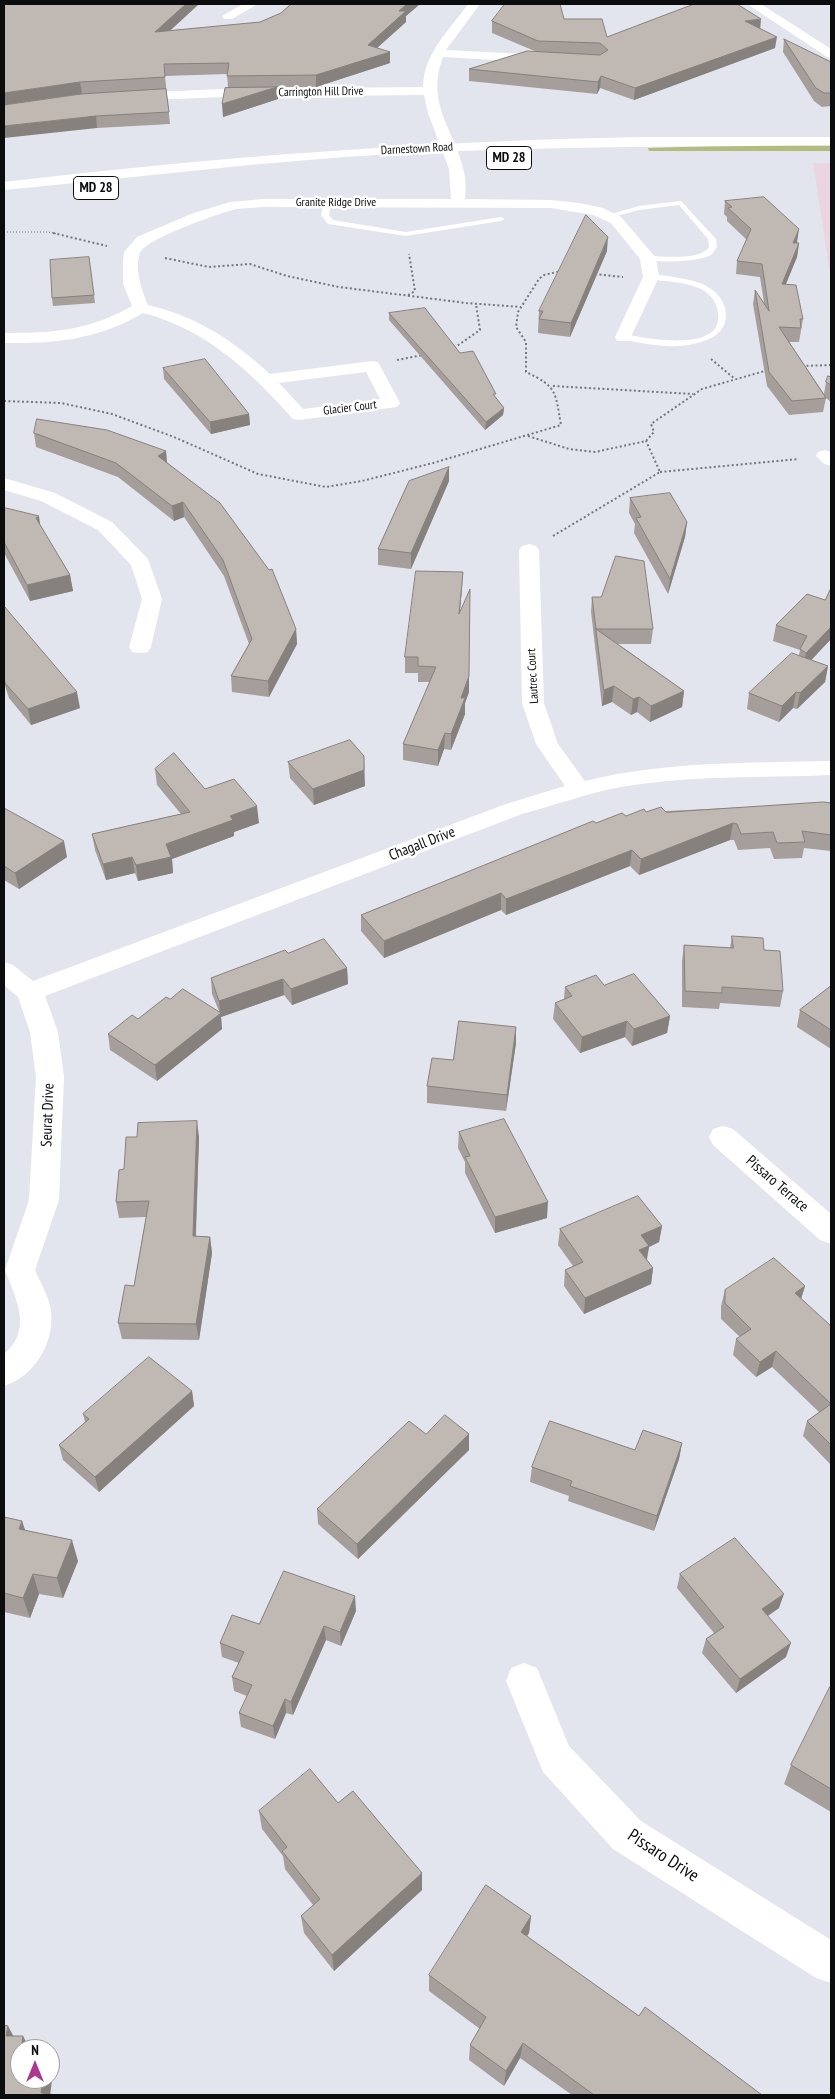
<!DOCTYPE html>
<style>
body{margin:0}
#map{position:relative;width:835px;height:2099px;overflow:hidden;background:#e3e5ee;font-family:"PT Sans Narrow",sans-serif}
canvas{display:block}
.frame{position:absolute;inset:0;border:5px solid #0b0c0e;pointer-events:none}
.north{position:absolute;left:10px;top:2039px;width:50px;height:50px;box-sizing:border-box;background:#fff;border:1px solid #9d9e9f;border-radius:50%;rotate:0deg;font-size:14px;font-weight:700;line-height:20px;text-align:center;color:#0b0c0e}
.north::after{content:'';display:block;margin:auto;width:18px;height:22px;background:#ad3890;clip-path:polygon(50% 0,100% 100%,50% 72%,0 100%)}
</style>
<div id="map">
<canvas width="835" height="2099"></canvas>
<div class="frame"></div>
<div class="north">N</div>
</div>
<script>
const ctx = document.querySelector('canvas').getContext('2d');
ctx.lineJoin = 'round';
function fillPath(path, color) { ctx.fillStyle = color; ctx.fill(path, 'evenodd'); }
function stroke(path, color, width, dash) { ctx.strokeStyle = color; ctx.lineWidth = width; ctx.lineCap = dash ? 'butt' : 'round'; ctx.setLineDash(dash || []); ctx.stroke(path); }
function label(font, color, halo, rows, align = 'center') {
  ctx.font = font + ' "PT Sans Narrow",sans-serif'; ctx.lineWidth = 5; ctx.setLineDash([]); ctx.textBaseline = 'middle'; ctx.strokeStyle = halo; ctx.fillStyle = color; for (const [text, x, y, turn = 0] of rows) {
    ctx.save(); ctx.translate(x, y); ctx.rotate((+turn || 0) * Math.PI / 180); ctx.textAlign = isNaN(turn) ? turn : align; if (halo) ctx.strokeText(text, 0, 0); ctx.fillText(text, 0, 0); ctx.restore();
  }
}
fillPath(new Path2D(`
 M813,163H831V280Z`), '#ebd5e1');
fillPath(new Path2D(`
 M748,145L831,146V151H649L648,148Z`), '#b2bc7c');
stroke(new Path2D(`
 M4,232H48L58,234`), '#75767c', 1, [1, 2]);
stroke(new Path2D(`
 M53,233L107,246
 M165,258L209,267L250,264L287,276L339,287L466,303L521,307
 M595,274L623,277
 M408,295L415,291L409,254
 M454,348L480,330L476,304
 M711,359L735,379
 M397,360L423,355
 M802,366L831,365
 M553,386L693,394
 M4,401L61,403L112,414L174,437L258,474L326,487L362,481L433,463L561,425C555,392 558,387 526,372V342L516,327L518,312L539,279L544,275L561,271
 M528,436L569,449L595,452L646,441L654,432L651,424L702,389L768,370
 M660,472L799,459
 M553,536L660,472L646,441`), '#75767c', 2, [2, 2.5]);
fillPath(new Path2D(`
 M324,201L331,203L329,215L333,220L406,232L501,217L505,219L501,221L406,236L328,224L321,215Z
 M681,201L716,239L717,247C717,247 713,253 712,254C703,262 654,264 644,258L648,256C663,256 700,261 709,247L708,239L679,205L639,210L608,218L604,216L639,206Z
 M648,275C658,274 669,276 679,278C690,280 702,282 711,289C730,302 732,328 711,338C683,352 649,345 620,339V335L623,334C644,338 724,354 718,313C717,302 710,294 701,289C684,281 666,282 648,279Z`), '#fff');
fillPath(new Path2D(`
 M243,4H258L232,19H224L222,16Z
 M468,4H480L446,50L546,55L552,59L546,63L443,57C425,105 455,129 464,172C466,181 466,190 465,199L551,200L579,203L603,208L621,217L656,258L659,277L629,341H617L615,337L643,277L640,259L611,223L593,215L551,208L263,207C254,208 245,208 236,209C220,213 145,239 140,253C134,268 142,291 148,305C196,316 233,340 270,374L372,361L378,362L400,403L397,407L299,420L293,419C251,372 206,329 143,313C100,339 54,344 4,343V333C53,333 88,331 132,306L123,284V262L124,252L137,237L191,214L230,202L263,199H451L449,169L428,113L424,95L222,97L129,101L122,97L129,93L222,89L423,87C424,52 449,31 468,4ZM366,372L380,399L303,409L279,383Z
 M747,4H761L831,49V58L827,57Z
 M825,450L831,452V466L824,464L816,456L818,452Z
 M4,478L55,493L112,522L148,559L162,599L151,647L148,652L140,653L132,652L129,647L142,599L131,565L98,530L41,501L4,490Z
 M529,544L536,546L539,550L544,703L558,744L585,781C665,761 749,763 831,761V775C761,778 691,775 621,787C588,793 556,805 522,814L45,996L58,1032L64,1077L59,1200L35,1270C40,1282 49,1297 51,1310C55,1342 35,1376 4,1386V1354C33,1330 16,1299 5,1270L29,1200L36,1077L30,1032L18,997L4,985V962L13,965L33,981L506,804L565,786L536,744L522,703L519,550L522,546Z
 M723,1126L733,1129L831,1214V1244L820,1240L713,1145L709,1137L713,1129Z
 M524,1663L537,1668L569,1746L641,1821L831,1940V1983L816,1978L613,1849L543,1772L506,1681L511,1668Z`), '#fff');
fillPath(new Path2D(`
 M640,137H831V145C685,147 540,146 394,154C263,161 134,178 4,190V182C215,157 427,141 640,137Z`), '#fff');
fillPath(new Path2D(`
 M4,4H199L170,31L260,22L281,13L291,4H420L406,16V22L377,48L390,63L316,87H277L278,99L223,117L228,88L227,74L165,76L170,124L97,128Z
 M564,19L607,37L760,28L775,48L634,100L600,88L597,94L469,81V69L537,52L492,33V21Z
 M784,39L831,62V106L822,107L814,101L783,52Z
 M725,201L797,243H799L797,257L786,284L803,319L799,342H789L824,394L826,382L831,377V402L826,398L823,412L789,415L767,386L753,304L755,290L764,303L760,277L736,274L737,261L747,240L727,221V217L724,214Z
 M607,251L570,337L538,333L539,311Z
 M89,257L95,303L53,306L52,298Z
 M389,313L496,398L504,408L503,415L485,430L389,320Z
 M163,368L249,414L250,425L211,434L164,379Z
 M34,433L166,451L167,462L296,629L297,644L269,697L232,692L231,676L249,644L224,576L184,517L174,521L118,477L36,447Z
 M449,481L411,569L378,565V549Z
 M630,498L687,522L685,537L668,594L634,533L635,524L629,513Z
 M4,509L40,525L70,575L73,591L30,601L4,553Z
 M462,588L460,611L469,692L465,703V714L451,750L444,749L438,766L403,760V744L430,682H418V673H405V657Z
 M831,588V639L811,660L828,666L825,682L797,709L793,708L779,722L747,709L749,693L799,655L800,650L773,641L776,625L825,600Z
 M592,597L653,629L651,644H618L684,691L682,707L650,722L637,712L631,715L612,702L602,706L591,612Z
 M4,606L80,708L31,725L9,698L4,683Z
 M288,762L365,786L314,805L290,778Z
 M155,769L205,789L259,823L234,832V836L172,859L173,873L138,881L135,873L106,880L95,850L92,834L181,814L157,785Z
 M831,803V851L804,848L802,858L774,859L770,848L738,850L734,840H730L639,875L630,866L506,915L501,910L384,958L361,931V915L596,823L646,812Z
 M4,808L67,857L19,889L4,880Z
 M732,936L764,950L783,991L780,1007L720,1003L719,1009L682,1007V961L684,945L730,948Z
 M288,953L347,968L348,984L292,1005L284,995L221,1017L222,1029L157,1081L110,1050L108,1034L138,1019L170,999L219,1011L212,994L211,978Z
 M604,985L670,1016L667,1033L632,1046L625,1037L580,1053L553,1019L555,1003L564,999L565,987Z
 M831,986V1049L797,1027L800,1010Z
 M516,1043L506,1111L427,1103V1086L453,1060Z
 M459,1132L547,1218L495,1233L465,1173V1162L458,1148Z
 M199,1137L196,1236L210,1237L212,1253L199,1340L122,1339L118,1323L134,1286L146,1217L119,1218L116,1202L124,1169Z
 M662,1226L659,1242L649,1247L647,1260L653,1268L651,1284L584,1314L564,1286L565,1270L573,1266L558,1245L560,1229Z
 M805,1286L801,1299L831,1326V1465L803,1436L807,1421L819,1412L772,1367L756,1377L733,1355L736,1339L740,1337L721,1319V1306L725,1290Z
 M192,1391L194,1406L99,1492L63,1460L59,1445L85,1422L83,1414Z
 M426,1434H469V1450L358,1559L318,1524L317,1509Z
 M682,1443L679,1459L654,1531L568,1501L569,1496L530,1482L532,1467Z
 M4,1517L22,1521L25,1530L78,1561L63,1598L39,1594L30,1618L4,1612Z
 M680,1574L779,1608L768,1616L786,1657L736,1693L702,1653L706,1639L714,1633L677,1588Z
 M356,1611L341,1646L326,1640L293,1715L286,1713L275,1739L241,1727L239,1713L247,1696L234,1691L232,1677L239,1663L222,1657L220,1643L259,1624Z
 M831,1688V1812L784,1784L791,1765Z
 M338,1803L422,1890L334,1971L304,1933L301,1916L313,1905L285,1869L283,1856L262,1829L259,1811Z
 M531,1916L529,1933L526,1936L639,2016L762,2095H572L520,2058L504,2086L469,2060L470,2045L480,2029L429,1991V1975Z`), '#a59e9a');
fillPath(new Path2D(`
 M186,4H199L156,43L155,32Z
 M407,4H420L406,16V22L368,56V45L399,11Z
 M761,19L760,31L745,21Z
 M777,37L775,48L634,100L635,88Z
 M390,52V63L316,87V75Z
 M601,76L600,88L597,94L598,82Z
 M80,82L82,94L4,105V93Z
 M277,87L278,99L223,117L222,104Z
 M96,116L97,128L4,138V126Z
 M799,229L797,243L791,256L793,243Z
 M608,237L607,251L570,337L571,323Z
 M799,243L797,257L780,298L782,284Z
 M504,408L503,415L485,430L486,422Z
 M249,414L250,425L211,434L210,422Z
 M166,451L167,466L158,456Z
 M449,467V481L411,569V553Z
 M183,502L184,517L174,521L172,506Z
 M39,516L41,531L36,518Z
 M687,522L685,537L668,594L670,579Z
 M463,572L462,588L458,629L459,614Z
 M70,575L73,591L30,601L27,585Z
 M831,627V639L803,669L806,653Z
 M296,629L297,644L269,697L268,681Z
 M828,666L825,682L797,709L800,693Z
 M469,676V692L465,703V714L451,750V734L461,698Z
 M614,686L612,702L602,706L604,690Z
 M684,691L682,707L650,722L651,706Z
 M77,692L80,708L31,725L28,709Z
 M796,692L793,708L779,722L782,706Z
 M639,697L637,712L631,715L633,699Z
 M445,733L444,749L438,766V750Z
 M364,756L365,786L314,805L313,789Z
 M257,806L259,823L234,832V836L172,859L173,873L138,881L136,865L166,844L230,816Z
 M733,823L730,840L639,875L641,859Z
 M64,841L67,857L19,889L15,873Z
 M632,850L630,866L506,915V899Z
 M132,857L135,873L106,880L103,864Z
 M501,893V910L384,958V941Z
 M347,968L348,984L292,1005L291,989Z
 M283,979L284,995L221,1017L222,1029L157,1081L155,1065L220,1013L219,1001Z
 M670,1016L667,1033L632,1046L634,1029Z
 M627,1021L625,1037L580,1053L582,1037Z
 M516,1027V1043L506,1111L507,1095Z
 M197,1121L199,1137L195,1252L193,1236Z
 M548,1202L547,1218L495,1233V1217Z
 M662,1226L659,1242L649,1247L646,1262L637,1266L641,1235Z
 M210,1237L212,1253L199,1340L196,1324Z
 M653,1268L651,1284L584,1314L585,1298Z
 M805,1286L800,1302L795,1293Z
 M776,1351L772,1367L756,1377L760,1362Z
 M192,1391L194,1406L99,1492L95,1477Z
 M469,1434V1450L358,1559L357,1544Z
 M682,1443L679,1459L654,1531L657,1516Z
 M22,1521L29,1542L19,1529Z
 M72,1540L78,1561L63,1598L57,1578Z
 M33,1574L39,1594L30,1618L23,1598Z
 M784,1594L779,1608L757,1623L762,1609Z
 M355,1596L356,1611L341,1646L340,1632Z
 M324,1626L326,1640L293,1715L291,1702Z
 M791,1643L786,1657L736,1693L740,1679Z
 M285,1699L286,1713L275,1739L273,1726Z
 M422,1873V1890L334,1971L332,1955Z
 M531,1916L529,1933L519,1949L521,1932Z
 M8,2026L16,2041L6,2036Z
 M23,2036L30,2049H21Z
 M523,2043L520,2058L504,2086L506,2071Z
 M50,2068L53,2074L50,2095L41,2093L43,2079H50Z`), '#86817d');
const building = new Path2D(`
 M4,4H186L155,32L260,22L281,13L291,4H407L399,11H406L368,45L390,52L316,75L227,76L229,63L164,64L165,77L80,82L4,93Z
 M505,4H560L564,19H602L607,37L694,4H737L761,19L745,21L777,37L635,88L601,76L598,82L469,69L527,51L600,55L608,50L600,43L538,41L492,21Z
 M784,39L831,62V93H824L816,88Z
 M277,87L222,104L225,88Z
 M166,89L169,112L96,116L4,126V105L81,94Z
 M764,197L799,229L793,243H799L782,284L796,285L803,319H800L801,328L779,327L826,398L792,401L769,372L755,290L769,311L762,264L737,261L751,229L728,208L732,207L725,201Z
 M586,215L608,237L576,312L571,323L539,319L543,311H539Z
 M89,257L94,295L52,298L50,260Z
 M425,308L460,353L473,351L496,394H493L504,408L486,422L389,313Z
 M205,359L249,414L210,422L163,368Z
 M828,376L831,377V385L826,382Z
 M37,419L107,430L166,451L158,456L220,503L269,570L272,569L296,629L268,681L231,676L252,639L223,560L183,502L172,506L116,463L34,433Z
 M449,467L411,553L378,549L409,481Z
 M670,493L687,522L670,579L636,518L641,517L630,498Z
 M6,508L39,516L36,518L70,575L27,585L4,542V509Z
 M616,556L644,561L653,629H596L592,597H601Z
 M416,571L463,572L459,614L470,589L469,676L461,698H465L451,734L445,733L438,750L403,744L436,667L418,666V657H405Z
 M831,588V627L806,653L800,649L807,636L776,625L807,594L825,600Z
 M4,606L77,692L28,709L5,683L4,677Z
 M596,629L684,691L651,706L639,697L633,699L614,686L604,690Z
 M792,653L828,666L800,693L796,692L782,706L749,693Z
 M350,740L364,756V770L313,789L288,762Z
 M174,753L205,789L234,779L257,806L230,816L233,820L166,844L171,857L136,865L132,857L103,864L92,834L190,812L155,769Z
 M824,802L831,803V835L802,831L805,842L777,843L773,832L741,834L737,824L733,823L641,859L632,850L506,899L501,893L384,941L361,915L593,821L596,823L622,813L626,816L644,809L646,812L661,807L666,812Z
 M4,808L64,841L15,873L4,866Z
 M732,936L763,938L764,950L780,951L783,991L722,987V993L685,991L684,945L733,948Z
 M324,939L347,968L291,989L283,979L219,1001L211,978L285,950L288,953Z
 M634,974L670,1016L634,1029L627,1021L582,1037L555,1003L572,996L565,987L596,975L604,985Z
 M831,986V1030L800,1010Z
 M183,989L221,1013L155,1065L108,1034L132,1015L138,1019L166,997L170,999Z
 M459,1021L516,1027L507,1095L427,1086L432,1058L453,1060Z
 M504,1119L548,1202L495,1217L465,1157L470,1156L459,1132Z
 M197,1121L193,1236L210,1237L196,1324L118,1323L125,1285L134,1286L149,1201L116,1202L119,1170L124,1169L126,1137H137L138,1123Z
 M638,1196L662,1226L641,1235L649,1246L639,1250L653,1268L585,1298L565,1270L583,1262L560,1229Z
 M774,1258L805,1286L795,1293L831,1326V1445L807,1421L831,1404L776,1351L760,1362L736,1339L751,1329L725,1303V1290Z
 M149,1357L192,1391L95,1477L59,1445L89,1419L83,1414Z
 M445,1415L469,1434L357,1544L317,1509L409,1421L426,1434Z
 M550,1421L635,1450L643,1430L682,1443L657,1516L570,1486L572,1481L532,1467Z
 M4,1517L22,1521L19,1529L72,1540L57,1578L33,1574L23,1598L4,1593Z
 M735,1538L784,1594L762,1609L791,1643L740,1679L706,1639L724,1627L680,1574Z
 M284,1571L355,1596L340,1632L324,1626L291,1702L285,1699L273,1726L239,1713L252,1685L232,1677L244,1652L220,1643L232,1615L259,1624Z
 M830,1687L831,1688V1789L791,1765Z
 M310,1769L338,1803L353,1791L422,1873L332,1955L301,1916L320,1899L282,1851L287,1847L259,1811Z
 M486,1885L531,1916L521,1932L639,2016L645,2007L762,2095H593H594L523,2043L506,2071L470,2045L486,2017L429,1975Z
 M4,2025L8,2026L6,2036H23L21,2049H20V2079H43L41,2093L57,2095H4Z`);
fillPath(building, '#c0b8b3');
stroke(building, '#86817d', 1);
label('12px', '#0b0c0e', '#fff', [
 ["Carrington Hill Drive",321,92,-1],
 ["Darnestown Road",417,149,-3],
 ["Granite Ridge Drive",336,203],
 ["Glacier Court",350,408,-7],
 ["Lautrec Court",533,676,-93]
]);
for (const [x, y, w] of [
 [509,158,45],
 [96,188,45]
]) { const box = new Path2D(); box.roundRect(x - w / 2, y - 11.5, w, 23, 4); ctx.fillStyle = '#fff'; ctx.fill(box); stroke(box, '#0b0c0e', 1); }
label('bold 14px', '#0b0c0e', null, [
 ["MD 28",509,158],
 ["MD 28",96,188]
]);
label('15px', '#0b0c0e', '#fff', [
 ["Chagall Drive",422,844,-21],
 ["Seurat Drive",48,1115,-88],
 ["Pissaro Terrace",777,1184,41]
]);
label('18px', '#0b0c0e', '#fff', [
 ["Pissaro Drive",663,1856,33]
]);
</script>
